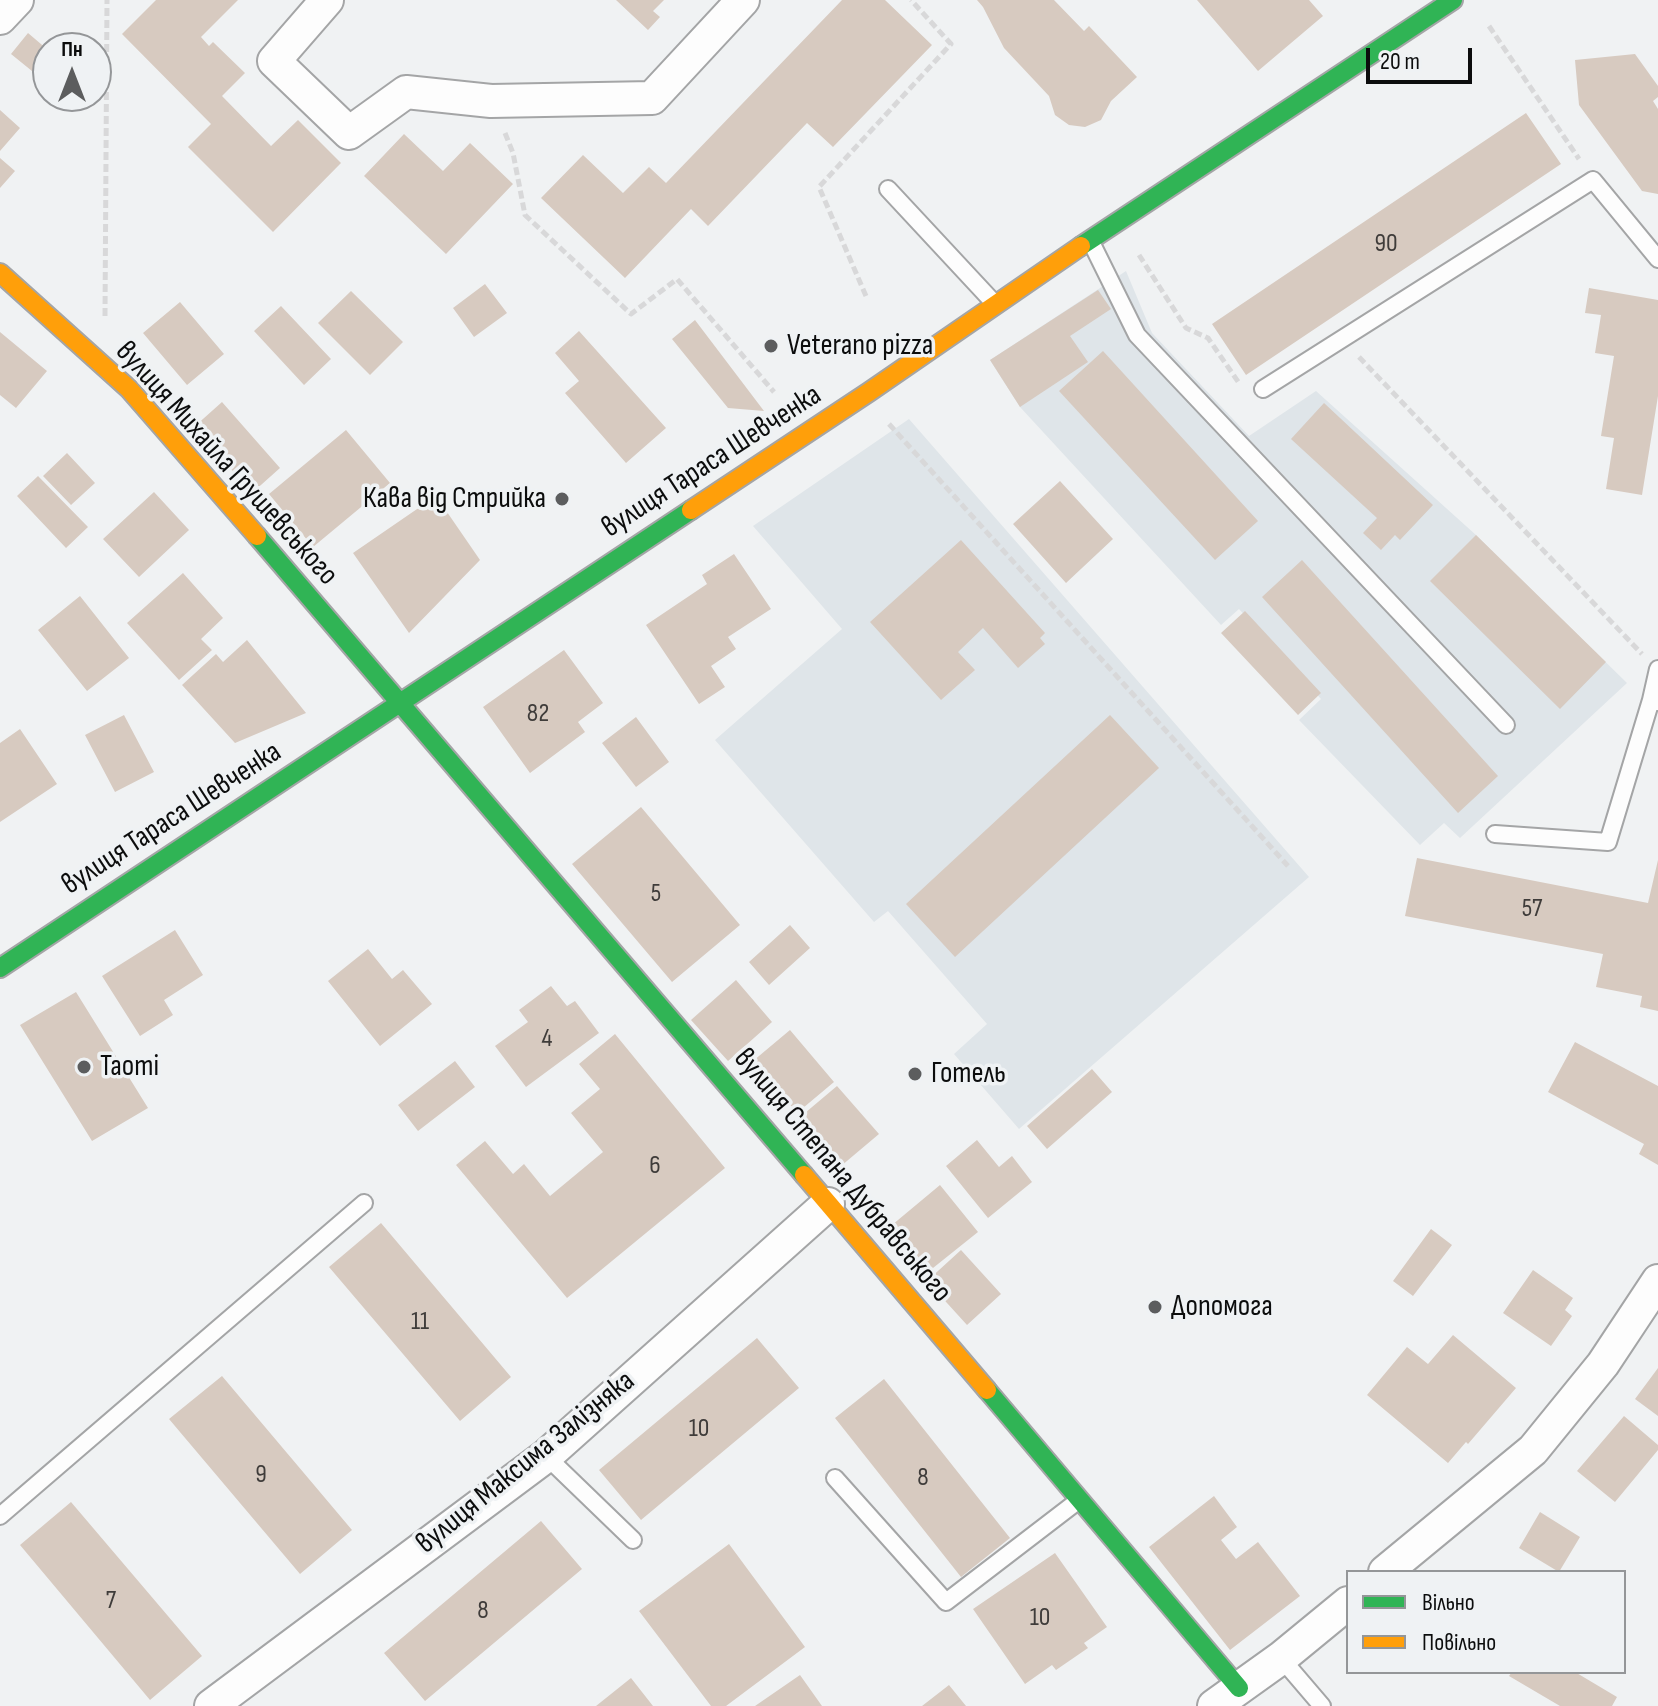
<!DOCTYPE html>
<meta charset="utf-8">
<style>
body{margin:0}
#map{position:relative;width:1658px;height:1706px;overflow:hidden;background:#f0f2f3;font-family:"Sofia Sans Condensed",sans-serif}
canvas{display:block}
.legend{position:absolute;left:1346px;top:1570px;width:280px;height:104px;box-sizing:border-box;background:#eff2f4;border:2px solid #949698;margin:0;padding:10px 14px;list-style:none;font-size:24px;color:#0c0d0d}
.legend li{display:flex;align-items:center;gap:16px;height:40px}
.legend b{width:40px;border:2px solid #949698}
.north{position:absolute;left:32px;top:32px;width:80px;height:80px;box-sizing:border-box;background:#eff2f4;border:2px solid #949698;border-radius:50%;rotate:0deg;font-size:22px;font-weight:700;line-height:32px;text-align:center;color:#0c0d0d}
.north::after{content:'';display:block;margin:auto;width:28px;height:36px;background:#5c5d5e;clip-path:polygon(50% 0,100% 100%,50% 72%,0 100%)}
.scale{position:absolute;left:1366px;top:48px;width:106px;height:36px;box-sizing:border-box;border:4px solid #0c0d0d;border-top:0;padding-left:10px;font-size:24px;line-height:28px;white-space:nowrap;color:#0c0d0d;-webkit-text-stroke:6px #eff2f4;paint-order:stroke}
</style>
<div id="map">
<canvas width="1658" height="1706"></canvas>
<ul class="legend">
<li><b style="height:10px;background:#30b455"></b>Вільно</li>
<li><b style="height:10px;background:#ff9f0a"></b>Повільно</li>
</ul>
<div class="north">Пн</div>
<div class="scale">20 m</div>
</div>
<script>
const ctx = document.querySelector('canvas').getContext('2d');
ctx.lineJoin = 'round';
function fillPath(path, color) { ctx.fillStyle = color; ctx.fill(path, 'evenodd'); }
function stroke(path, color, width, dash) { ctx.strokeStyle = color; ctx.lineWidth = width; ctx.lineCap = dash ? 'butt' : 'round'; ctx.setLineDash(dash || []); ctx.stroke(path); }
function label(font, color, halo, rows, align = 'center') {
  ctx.font = font + ' "Sofia Sans Condensed",sans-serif'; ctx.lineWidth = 7; ctx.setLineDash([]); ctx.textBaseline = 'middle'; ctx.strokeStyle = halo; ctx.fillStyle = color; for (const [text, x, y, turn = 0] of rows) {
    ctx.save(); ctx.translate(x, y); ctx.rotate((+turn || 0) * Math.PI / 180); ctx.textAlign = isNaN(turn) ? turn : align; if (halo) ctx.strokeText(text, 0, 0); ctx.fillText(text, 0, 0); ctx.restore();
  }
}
fillPath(new Path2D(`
 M1126,271L1152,333L1249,436L1316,391L1476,535L1627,683L1460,838L1444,823L1420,845L1299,720L1321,699L1239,609L1221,625L1020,407L990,360Z
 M909,419L1309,877L1019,1129L954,1054L987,1024L888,911L874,922L715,740L842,629L753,526Z`), '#dfe5e9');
fillPath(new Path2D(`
 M156,0H238L201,37L209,46L213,42L245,73L222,96L271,146L298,120L341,163L273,232L188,147L211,124L122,34Z
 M616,0H664L653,11L660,17L648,30Z
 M842,0H885L932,45L833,147L807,123L708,226L691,209L625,278L541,198L583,155L623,193L649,167L666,183Z
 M977,0H1054L1084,31L1089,26L1137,77L1111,101L1101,120L1085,127L1069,125L1055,115L1049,96L1004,48L983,7Z
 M1197,0H1309L1323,16L1258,71Z
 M28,33L48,50V84L11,54Z
 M1635,54L1658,86V97L1653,101L1658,109V194L1642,191L1579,105L1575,60Z
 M0,110L20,128L0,151Z
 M1526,113L1561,164L1246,375L1212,324Z
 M404,134L443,171L470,143L513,184L446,254L364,176Z
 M0,158L15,171L0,188Z
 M485,284L507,313L474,337L453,308Z
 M1589,288L1658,300V396L1642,495L1606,489L1614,438L1601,436L1614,356L1595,353L1601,315L1585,313Z
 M1098,290L1111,309L1070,336L1088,362L1020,407L990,360Z
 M351,291L403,342L370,375L318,323Z
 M180,302L224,354L187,385L143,333Z
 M281,306L331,359L304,385L254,331Z
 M695,320L764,411L728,408L672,339Z
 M579,331L666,428L626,463L565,393L579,381L555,353Z
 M0,332L47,371L16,408L0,395Z
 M1103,351L1258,521L1215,560L1059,391Z
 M222,402L280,468L252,493L194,427Z
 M1324,403L1433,505L1400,540L1395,535L1381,550L1363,533L1377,518L1291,439Z
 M346,430L390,483L313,547L269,494Z
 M67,453L95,483L71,505L43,476Z
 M38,476L88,527L66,548L17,496Z
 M1060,481L1113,539L1066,583L1013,524Z
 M154,492L189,530L139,577L103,539Z
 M436,496L480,560L409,633L353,553Z
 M1476,535L1606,662L1560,709L1430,581Z
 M961,540L1045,633L1040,638L1045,644L1018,668L983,628L958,652L975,670L941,700L870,622Z
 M734,554L771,609L728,637L736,649L711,666L725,687L699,704L646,625L707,584L702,575Z
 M1302,560L1498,776L1458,813L1262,597Z
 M183,573L223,618L201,639L212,650L179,680L127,623Z
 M80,596L129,658L87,691L38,630Z
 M1245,611L1321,693L1298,715L1221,633Z
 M247,640L306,713L235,743L182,685L216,654L223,662Z
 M564,650L603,703L578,722L585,732L530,773L483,707Z
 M124,715L154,772L115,792L85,735Z
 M1110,715L1159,768L955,957L906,904Z
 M636,717L669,762L636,787L602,743Z
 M20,729L57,784L0,822V743Z
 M641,807L740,925L672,982L572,864Z
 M1417,858L1648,903L1658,860V1011L1640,1007L1642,996L1596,987L1603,954L1405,916Z
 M790,925L810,948L769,985L749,962Z
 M175,930L203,975L164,1000L173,1015L140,1036L102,976Z
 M368,949L392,979L403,970L432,1004L380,1046L328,981Z
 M736,980L772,1022L728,1061L691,1020Z
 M551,986L567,1006L575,1001L599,1033L526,1087L495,1046L528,1022L519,1010Z
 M76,992L148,1108L92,1141L20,1025Z
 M790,1030L834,1082L797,1113L753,1061Z
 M615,1034L725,1168L567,1298L456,1165L485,1141L513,1174L524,1164L550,1196L603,1152L571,1113L600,1089L579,1064Z
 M1575,1042L1658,1086V1165L1639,1154L1644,1144L1548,1092Z
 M455,1061L475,1087L418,1131L398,1105Z
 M1092,1069L1112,1092L1047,1149L1027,1126Z
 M837,1086L879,1134L841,1166L799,1118Z
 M977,1140L999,1167L1012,1156L1032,1182L988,1218L946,1166Z
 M940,1185L978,1232L923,1276L886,1230Z
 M381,1223L511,1377L460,1421L329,1267Z
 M1431,1229L1452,1245L1413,1296L1393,1281Z
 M961,1250L1001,1294L967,1325L927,1281Z
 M1533,1270L1573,1298L1565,1310L1572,1316L1551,1346L1503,1313Z
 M1453,1335L1516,1388L1468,1444L1466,1442L1448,1463L1367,1395L1407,1347L1428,1364Z
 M757,1338L799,1388L641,1520L599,1470Z
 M1658,1368V1416L1635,1399Z
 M222,1376L352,1530L300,1574L169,1419Z
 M884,1379L1010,1538L961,1577L835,1418Z
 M1624,1416L1658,1445V1450L1615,1502L1577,1471Z
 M1214,1496L1237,1527L1221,1540L1236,1559L1258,1542L1300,1596L1230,1650L1149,1547Z
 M71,1502L202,1656L150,1700L20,1545Z
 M1540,1512L1580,1537L1559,1572L1519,1548Z
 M541,1521L582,1569L425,1701L384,1653Z
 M729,1544L805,1647L726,1706H711L639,1611Z
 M1055,1553L1107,1627L1084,1643L1088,1648L1056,1670L1052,1665L1025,1684L973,1609Z
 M1512,1672H1575L1617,1697L1612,1706H1560L1509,1676Z
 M800,1675L822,1706H755Z
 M631,1678L653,1706H596Z
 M949,1685L966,1706H922Z`), '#d7cac0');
const lane = new Path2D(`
 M888,189L995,304
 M1091,242L1137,335L1506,725
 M1263,389L1593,180L1658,259
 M1658,669L1651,700L1658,702
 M1495,834L1608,842L1651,700
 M546,1456L633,1540
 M835,1478L946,1602L1079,1500
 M0,1516L364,1203
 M1281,1658L1322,1706`);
const street = new Path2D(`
 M327,0L274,61L349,133L406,92L491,101L652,98L743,0
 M0,18L17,0
 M1385,1572L1533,1450L1603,1364L1658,1281
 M211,1706L546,1456L828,1204
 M1214,1706L1281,1658L1348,1603`);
const fast = new Path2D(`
 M1081,246L1453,0
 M257,536L804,1175
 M0,968L691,510
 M987,1390L1239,1688`);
const slow = new Path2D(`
 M0,273L129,389L257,536
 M691,510L869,392L1081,246
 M804,1175L987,1390`);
stroke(lane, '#a4a5a6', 20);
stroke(street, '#a4a5a6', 36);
stroke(fast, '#a4a5a6', 22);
stroke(slow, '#a4a5a6', 22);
stroke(new Path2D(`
 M1489,26L1579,159
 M505,133L513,153L525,215L631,314L677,279L774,392
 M1139,255L1186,328L1208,338L1239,383
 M866,296L819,187L951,44L911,0
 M105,316L107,0
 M1359,357L1642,654
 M889,424L1288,866`), '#d8d8d9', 5, [8, 4]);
stroke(lane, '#fdfdfd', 16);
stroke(street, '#fdfdfd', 32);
stroke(fast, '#30b455', 18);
stroke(slow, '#ff9f0a', 18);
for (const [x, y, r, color] of [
 [771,346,8,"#5c5d5e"],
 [562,499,8,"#5c5d5e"],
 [84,1067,8,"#5c5d5e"],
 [915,1074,8,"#5c5d5e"],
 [1155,1307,8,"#5c5d5e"]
]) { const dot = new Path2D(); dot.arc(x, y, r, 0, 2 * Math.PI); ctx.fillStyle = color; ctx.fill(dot); stroke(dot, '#eff2f4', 3); }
label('26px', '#3f3c3a', null, [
 ["90",1386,244],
 ["82",538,714],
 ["5",656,894],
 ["57",1532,909],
 ["4",547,1039],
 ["6",655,1166],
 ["11",420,1322],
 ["10",699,1429],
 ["9",261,1475],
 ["8",923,1478],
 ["7",111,1601],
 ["8",483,1611],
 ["10",1040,1618]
]);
label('30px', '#0c0d0d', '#eff2f4', [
 ["Veterano pizza",787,346],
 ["Кава від Стрийка",546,499,"right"],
 ["Taomi",100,1067],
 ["Готель",931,1074],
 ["Допомога",1171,1307]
], 'left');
label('30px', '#0c0d0d', '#eff2f4', [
 ["вулиця Тараса Шевченка",712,462,-33],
 ["вулиця Михайла Грушевського",226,464,48],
 ["вулиця Тараса Шевченка",172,819,-33],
 ["вулиця Степана Дубравського",842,1176,50],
 ["вулиця Максима Залізняка",526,1463,-39]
]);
</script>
